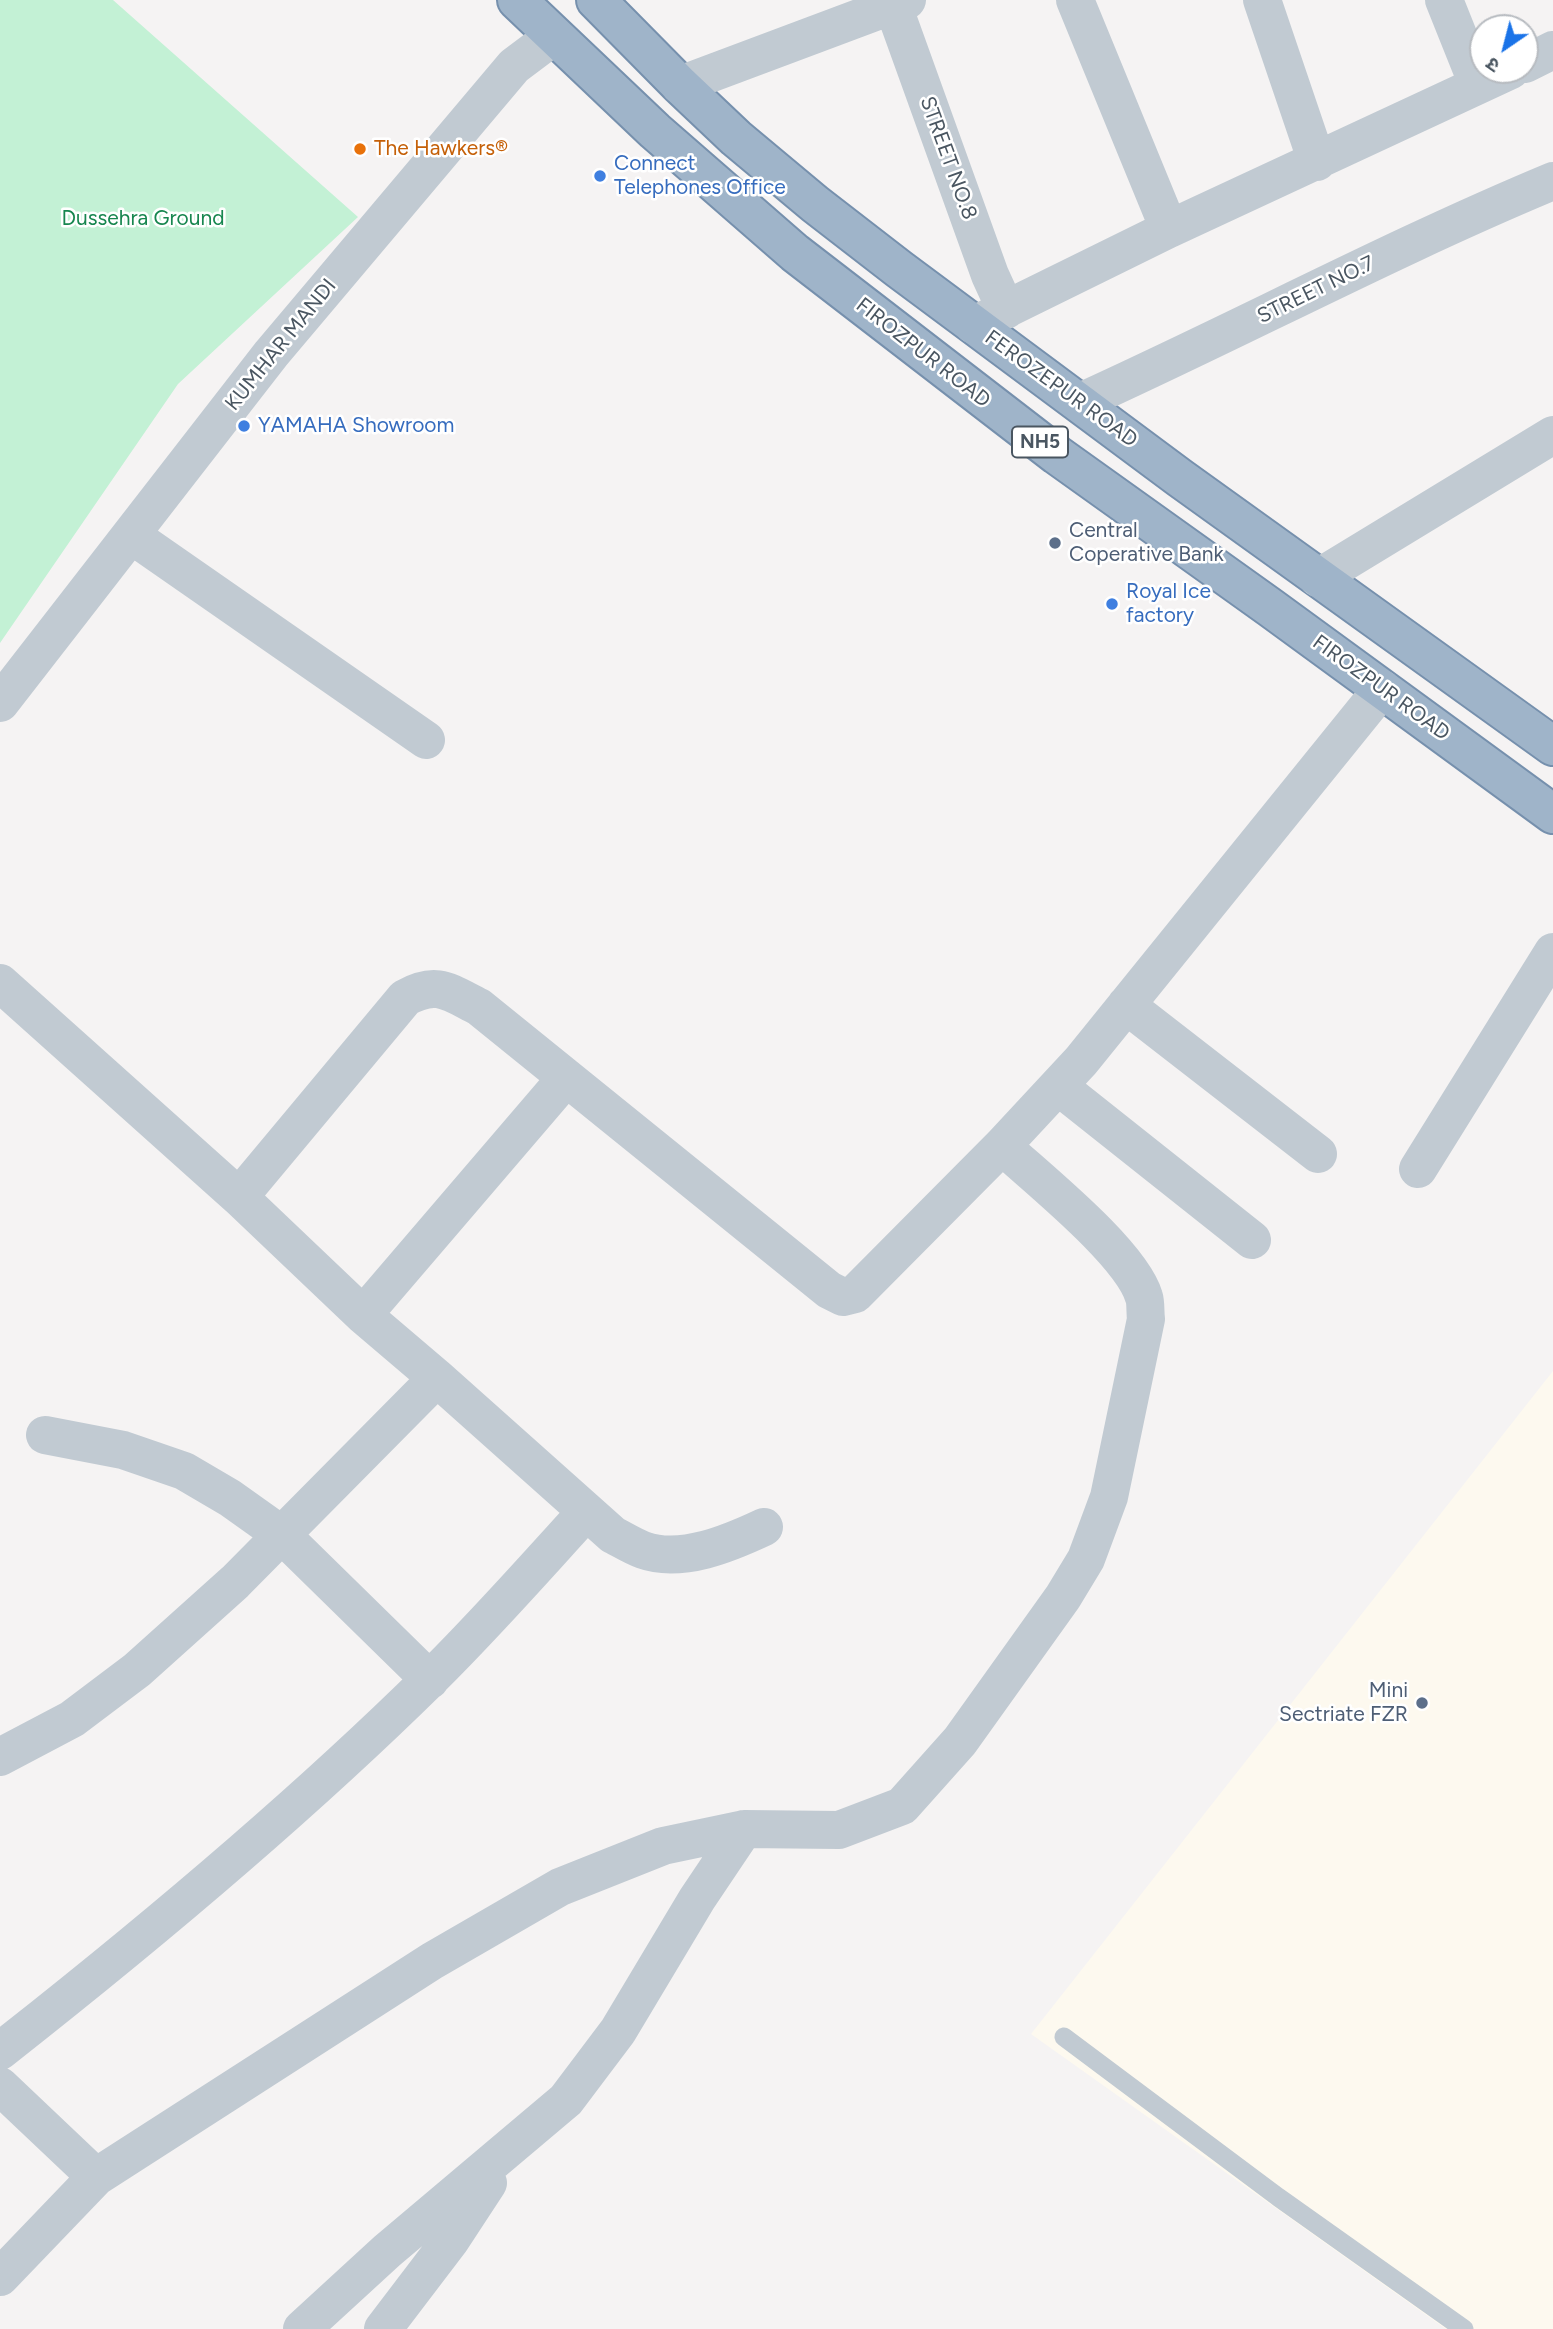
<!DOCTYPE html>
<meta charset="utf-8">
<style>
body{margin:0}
#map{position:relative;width:1553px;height:2329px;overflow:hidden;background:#f5f3f3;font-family:Figtree,"Noto Sans Devanagari",sans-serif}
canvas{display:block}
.north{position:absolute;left:1469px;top:14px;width:70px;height:70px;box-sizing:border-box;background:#fff;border:2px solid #b7bbc0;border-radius:50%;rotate:215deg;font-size:19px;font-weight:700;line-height:28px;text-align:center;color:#4a5661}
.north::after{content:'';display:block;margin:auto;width:24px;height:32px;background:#1a73e8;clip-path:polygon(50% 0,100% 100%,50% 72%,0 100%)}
</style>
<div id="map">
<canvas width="1553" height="2329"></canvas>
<div class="north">उ</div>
</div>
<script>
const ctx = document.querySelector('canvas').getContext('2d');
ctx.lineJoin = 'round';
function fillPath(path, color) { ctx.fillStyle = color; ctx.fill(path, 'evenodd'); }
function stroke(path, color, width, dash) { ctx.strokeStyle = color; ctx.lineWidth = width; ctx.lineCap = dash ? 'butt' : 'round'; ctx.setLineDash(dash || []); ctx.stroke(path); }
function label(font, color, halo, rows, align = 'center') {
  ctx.font = font + ' Figtree,sans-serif'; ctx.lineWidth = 5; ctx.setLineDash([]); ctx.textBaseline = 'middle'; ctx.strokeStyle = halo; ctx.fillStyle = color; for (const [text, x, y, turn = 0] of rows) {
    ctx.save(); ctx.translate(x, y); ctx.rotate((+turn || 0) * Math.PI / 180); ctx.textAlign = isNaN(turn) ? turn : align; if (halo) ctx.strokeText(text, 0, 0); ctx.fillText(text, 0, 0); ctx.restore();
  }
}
fillPath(new Path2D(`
 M1553,1371V2329H1446L1031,2034Z`), '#fdf9ef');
fillPath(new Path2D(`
 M0,0H113L358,217L178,384L0,643Z`), '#c3f1d5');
const trunk = new Path2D(`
 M517,0L655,131L795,253L1057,455L1271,608L1553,814
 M596,0L680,85L736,138L815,204L899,269L1180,478L1553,746`);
stroke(trunk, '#7690ad', 42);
stroke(new Path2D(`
 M1064,2037L1278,2197L1464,2329`), '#c1cad2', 19);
stroke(new Path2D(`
 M891,0L990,275L1006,310
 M1075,0L1169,229
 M1262,0L1317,162
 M1444,0L1478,85
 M1525,64L1553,50
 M680,85L907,0
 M974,325L1169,229L1511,70
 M1080,402C1239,330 1392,248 1553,181
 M131,535L426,740
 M1318,578L1553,435
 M0,703L271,354L514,66L554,36
 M0,983L239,1197L363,1315L437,1378L613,1535C623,1540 632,1546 643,1550C681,1564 730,1543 764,1527
 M1126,1005L1318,1154
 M1058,1086L1252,1240
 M1418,1169L1553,952
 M239,1197L405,998C437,980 449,992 479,1007L829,1290L843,1297L855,1294L1002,1146L1081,1061L1382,689
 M363,1315L566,1078
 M45,1435L123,1450L184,1471L230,1498L282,1535L430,1680
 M0,1757L72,1719L137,1670L235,1582L437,1378
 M0,2051C149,1934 295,1812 430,1679C484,1626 534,1569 586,1512
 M0,2086L96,2177
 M0,2277L96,2177L432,1961L560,1887L663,1846L744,1829L839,1830L902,1806L960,1741L1063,1597L1086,1559L1109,1497L1146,1319C1145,1312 1146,1303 1144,1297C1131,1253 1038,1179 1002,1146
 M302,2329L387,2251L566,2100L618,2031L697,1899L744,1829
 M383,2329L450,2241L488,2183`), '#c1cad2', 38);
stroke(trunk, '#9fb4c9', 38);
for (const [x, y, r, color] of [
 [360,149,7,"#e8710a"],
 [600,176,7,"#3f7fe0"],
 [244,426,7,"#3f7fe0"],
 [1055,543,7,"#5c6f8a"],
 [1112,604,7,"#3f7fe0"],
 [1422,1703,7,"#5c6f8a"]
]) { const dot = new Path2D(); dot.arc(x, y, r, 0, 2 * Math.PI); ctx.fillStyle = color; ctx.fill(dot); stroke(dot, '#fff', 2.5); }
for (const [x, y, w] of [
 [1040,442,56]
]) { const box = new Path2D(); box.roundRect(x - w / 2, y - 15.5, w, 31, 5); ctx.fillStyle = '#fff'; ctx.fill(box); stroke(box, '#4a5661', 2); }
label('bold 19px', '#4a5661', null, [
 ["NH5",1040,442]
]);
label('21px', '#c56008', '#fff', [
 ["The Hawkers®",374,149]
], 'left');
label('21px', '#4a5661', '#fff', [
 ["STREET NO.8",948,158,70],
 ["STREET NO.7",1316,290,-26],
 ["KUMHAR MANDI",281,345,-51],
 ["FIROZPUR ROAD",923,353,38],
 ["FEROZEPUR ROAD",1061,389,36],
 ["FIROZPUR ROAD",1381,688,36]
]);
label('21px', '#366cbe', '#fff', [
 ["Connect",614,164],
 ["Telephones Office",614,188],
 ["YAMAHA Showroom",258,426],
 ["Royal Ice",1126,592],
 ["factory",1126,616]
], 'left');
label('21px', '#17864f', '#fff', [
 ["Dussehra Ground",143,219]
]);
label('21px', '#4e5e75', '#fff', [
 ["Central",1069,531],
 ["Coperative Bank",1069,555],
 ["Mini",1408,1691,"right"],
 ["Sectriate FZR",1408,1715,"right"]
], 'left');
</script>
